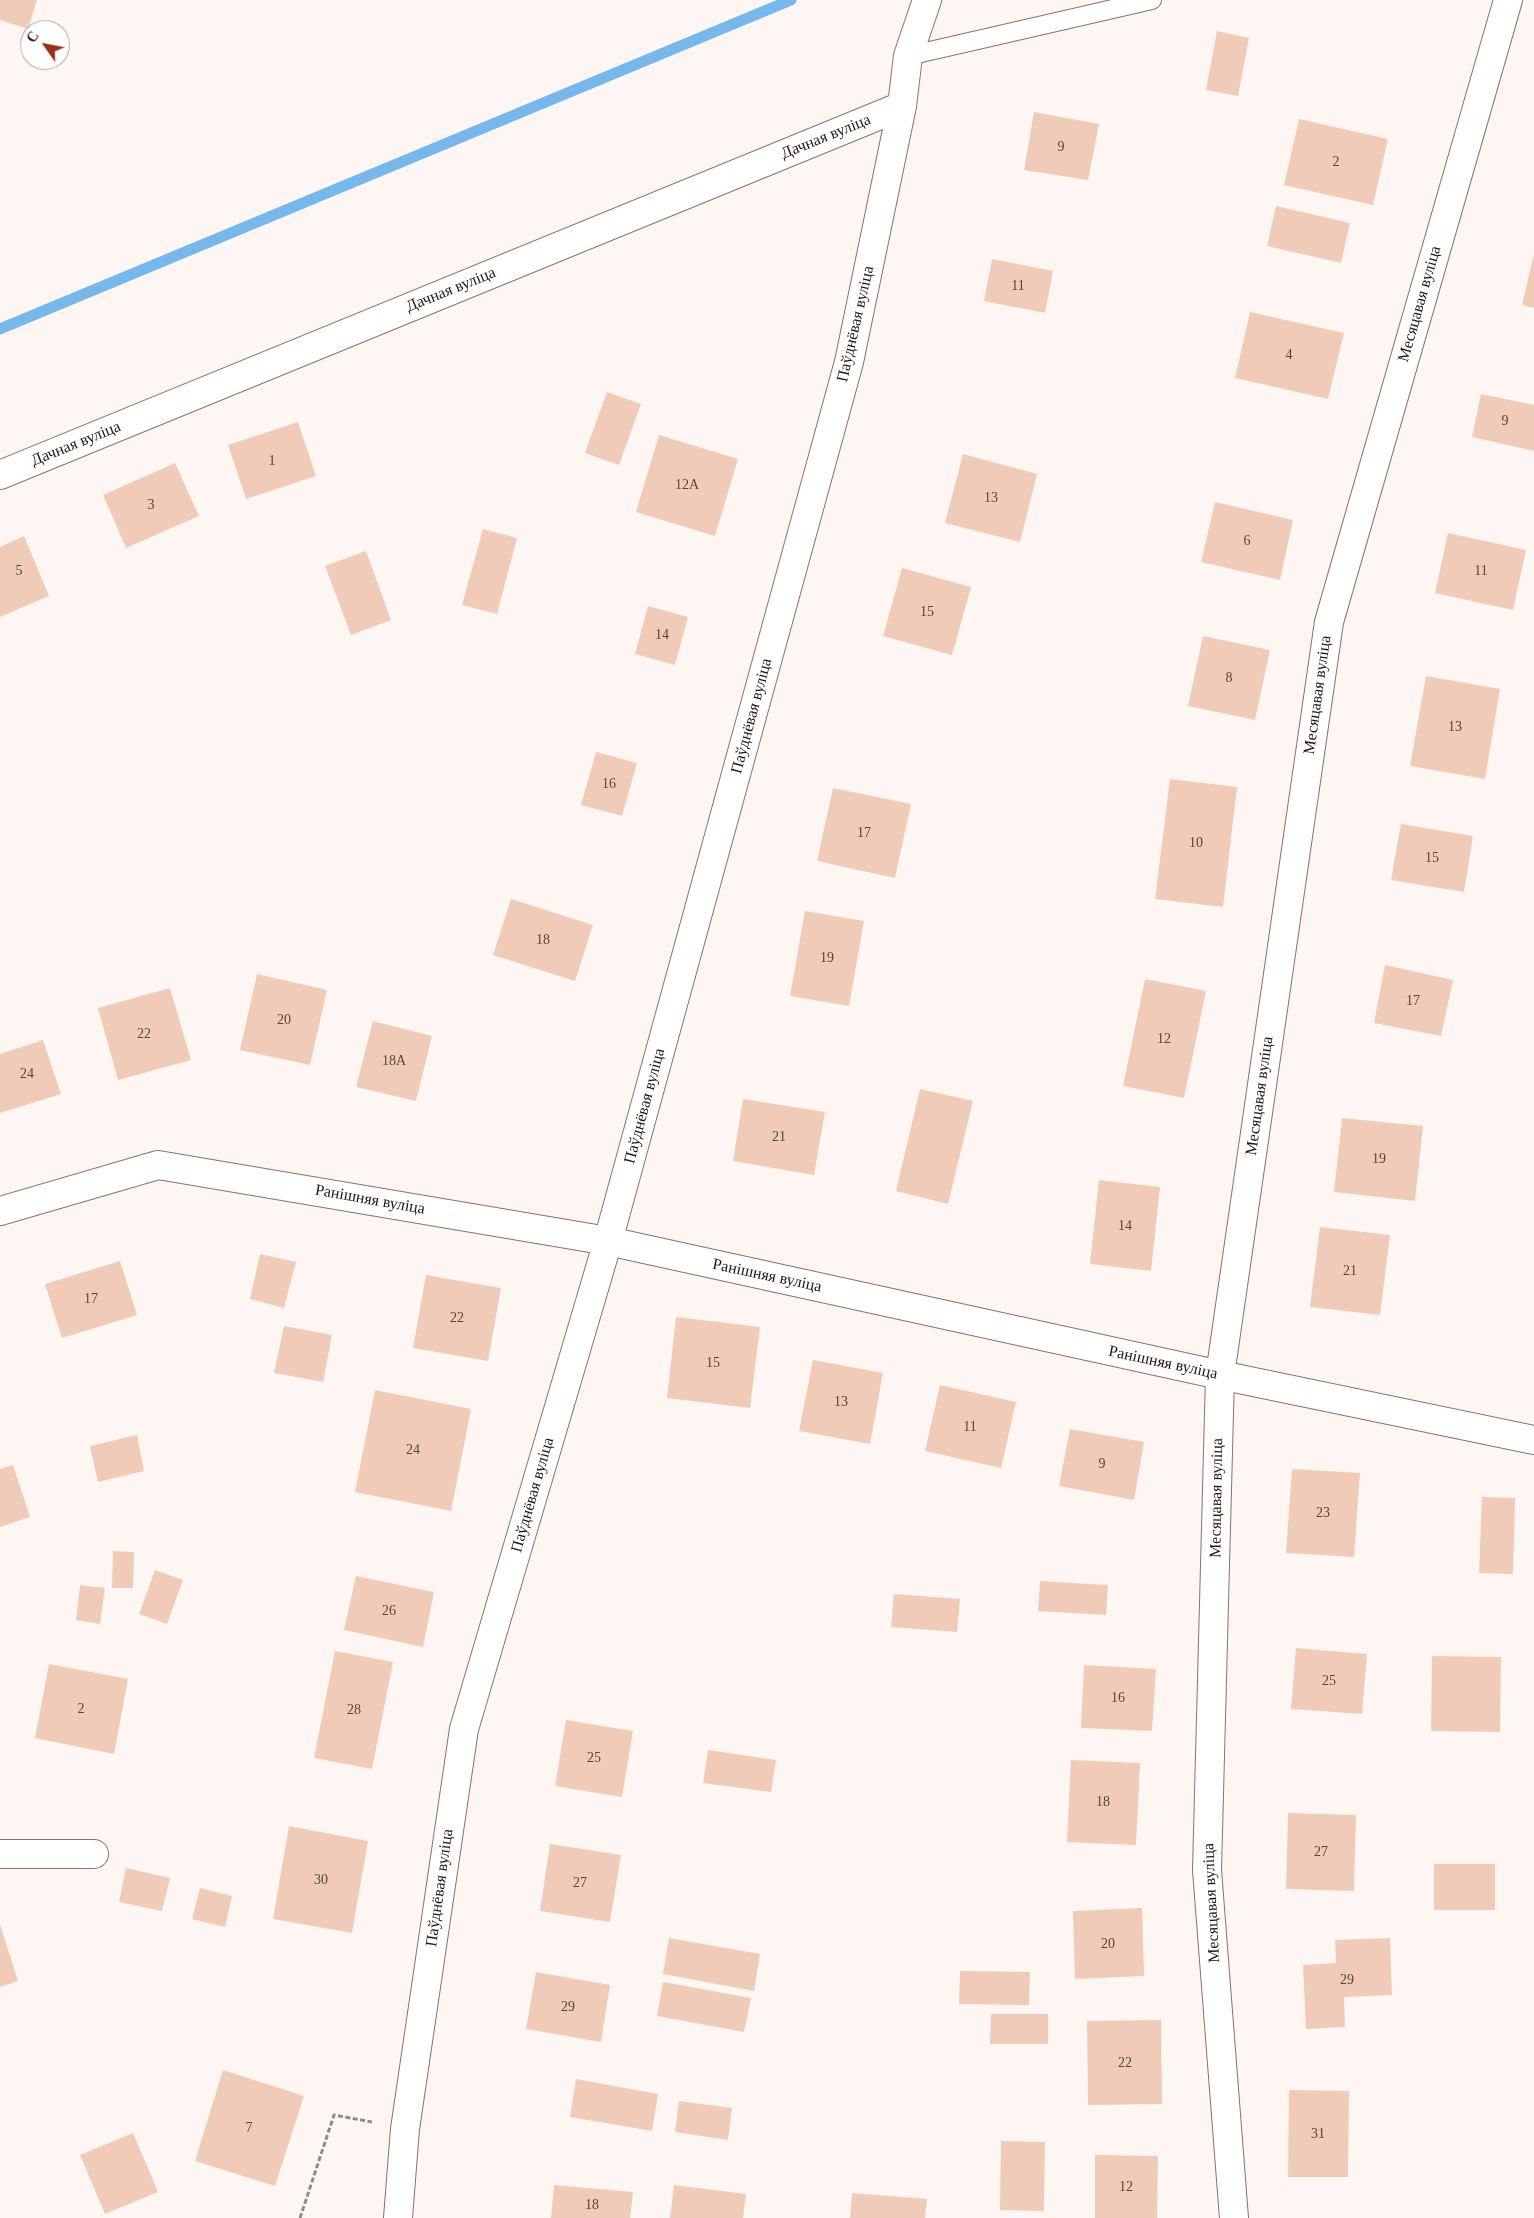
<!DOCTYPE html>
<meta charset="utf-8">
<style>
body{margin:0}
#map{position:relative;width:1534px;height:2218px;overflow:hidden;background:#fef6f2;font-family:Georgia,serif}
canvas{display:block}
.north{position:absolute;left:20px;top:20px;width:50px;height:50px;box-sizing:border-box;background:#fff;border:1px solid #a7a29f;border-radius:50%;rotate:303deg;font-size:14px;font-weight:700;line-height:20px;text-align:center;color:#23160f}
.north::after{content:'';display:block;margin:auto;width:18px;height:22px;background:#993117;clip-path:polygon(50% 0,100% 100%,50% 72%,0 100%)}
</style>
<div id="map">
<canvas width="1534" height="2218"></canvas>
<div class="north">С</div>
</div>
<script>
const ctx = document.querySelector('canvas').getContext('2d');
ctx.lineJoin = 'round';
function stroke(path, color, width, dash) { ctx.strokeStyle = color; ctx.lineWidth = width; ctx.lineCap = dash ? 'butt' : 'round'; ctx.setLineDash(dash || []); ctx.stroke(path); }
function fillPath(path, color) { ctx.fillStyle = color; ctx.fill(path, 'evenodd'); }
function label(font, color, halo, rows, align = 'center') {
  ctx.font = font + ' Georgia,serif'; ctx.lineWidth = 4; ctx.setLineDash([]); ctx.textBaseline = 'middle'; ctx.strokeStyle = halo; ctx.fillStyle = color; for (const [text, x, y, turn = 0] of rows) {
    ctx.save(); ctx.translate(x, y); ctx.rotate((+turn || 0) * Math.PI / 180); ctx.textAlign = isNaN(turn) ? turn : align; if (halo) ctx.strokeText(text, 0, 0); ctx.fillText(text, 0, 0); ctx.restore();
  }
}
stroke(new Path2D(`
 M0,329L791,0`), '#76b8eb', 11);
fillPath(new Path2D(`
 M0,0H37L28,29L0,20Z
 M1217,31L1249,38L1238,96L1206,90Z
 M1034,112L1099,124L1088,180L1024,170Z
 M1299,119L1388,139L1373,205L1284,185Z
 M1276,206L1350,223L1341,263L1267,246Z
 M1534,254V308L1522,305Z
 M992,259L1053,271L1045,313L984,301Z
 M1250,312L1344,333L1328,399L1235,378Z
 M607,392L641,404L619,465L585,453Z
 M1481,394L1534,405V451L1472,437Z
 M298,422L316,476L246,499L228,445Z
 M659,435L738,459L715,536L636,512Z
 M963,454L1037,474L1020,542L945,523Z
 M175,463L199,516L126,548L103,495Z
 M1215,502L1293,520L1280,580L1201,562Z
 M483,529L517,538L497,614L462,605Z
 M1448,533L1526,550L1513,610L1435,593Z
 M24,536L49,596L0,617V547Z
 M366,551L391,620L351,635L325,566Z
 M902,568L971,587L952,655L883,636Z
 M648,606L688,617L675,665L635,654Z
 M1203,636L1270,650L1255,720L1188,706Z
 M1426,676L1500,689L1485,779L1410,766Z
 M596,752L637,763L622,816L581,805Z
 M1170,779L1237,787L1223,907L1155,899Z
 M833,788L911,804L895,878L817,861Z
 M1401,824L1473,836L1464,892L1391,880Z
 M511,899L593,925L575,981L493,955Z
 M805,911L864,921L849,1006L790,996Z
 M1385,965L1453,980L1441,1036L1374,1023Z
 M257,974L327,990L310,1065L240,1050Z
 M1145,979L1206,991L1184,1098L1123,1086Z
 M170,988L191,1060L118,1080L98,1008Z
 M373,1021L432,1036L416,1101L356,1087Z
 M43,1040L61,1094L0,1113V1054Z
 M920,1089L973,1101L948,1204L896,1191Z
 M743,1099L825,1112L814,1175L733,1161Z
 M1342,1118L1423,1126L1415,1201L1334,1192Z
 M1099,1180L1160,1187L1151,1271L1090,1264Z
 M1320,1227L1390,1235L1380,1315L1310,1307Z
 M260,1254L296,1262L284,1308L250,1299Z
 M120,1261L137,1315L62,1338L45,1284Z
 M426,1275L501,1288L488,1361L413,1348Z
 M676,1317L760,1327L750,1408L667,1398Z
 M284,1326L332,1335L323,1382L274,1373Z
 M813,1360L883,1373L870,1444L799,1431Z
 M940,1385L1016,1402L1001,1468L925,1451Z
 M375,1390L471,1409L451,1511L355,1492Z
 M1070,1429L1144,1442L1134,1500L1059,1486Z
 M137,1435L144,1471L98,1482L90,1446Z
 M13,1465L30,1517L0,1527V1469Z
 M1292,1469L1360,1473L1354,1557L1286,1553Z
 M1482,1497L1515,1498L1513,1574L1479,1573Z
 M113,1551L134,1552L133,1588H112Z
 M155,1570L183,1580L167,1624L139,1614Z
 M356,1576L434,1592L423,1647L344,1630Z
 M1040,1581L1108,1585L1106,1615L1038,1611Z
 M80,1585L105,1588L100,1624L76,1620Z
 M894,1594L960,1599L957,1632L891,1627Z
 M1296,1648L1367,1654L1362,1714L1291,1709Z
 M335,1651L393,1662L372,1769L314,1758Z
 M1432,1656L1501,1657L1500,1732L1431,1731Z
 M49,1664L128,1679L114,1754L35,1738Z
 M1084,1665L1156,1669L1152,1731L1081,1728Z
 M566,1720L633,1731L622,1797L555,1786Z
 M708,1750L776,1760L771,1792L703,1783Z
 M1071,1760L1140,1763L1136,1845L1067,1842Z
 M1288,1813L1356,1815L1354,1891L1286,1889Z
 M289,1826L368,1841L352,1933L273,1919Z
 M550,1844L621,1855L610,1922L540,1911Z
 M1434,1864H1495V1910H1434Z
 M126,1868L170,1878L162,1911L119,1902Z
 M200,1888L232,1896L225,1927L192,1919Z
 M1142,1908L1144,1976L1075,1979L1073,1911Z
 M0,1924L18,1981L0,1987Z
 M669,1938L760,1954L754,1991L663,1974Z
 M1390,1938L1392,1995L1344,1997L1345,2027L1306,2029L1303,1965L1336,1963L1335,1940Z
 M960,1971L1030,1972L1029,2005L959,2004Z
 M536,1972L610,1985L601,2042L526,2029Z
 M663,1982L751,1998L744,2032L657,2016Z
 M991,2014H1048V2044H990Z
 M1161,2020L1162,2104L1088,2105L1087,2021Z
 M223,2070L304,2096L275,2186L195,2161Z
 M576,2079L658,2094L652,2131L570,2117Z
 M1289,2090L1349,2091L1348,2177H1288Z
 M679,2101L732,2108L728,2140L675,2132Z
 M133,2133L158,2192L105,2214L80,2155Z
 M1001,2141L1045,2142L1044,2211L1000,2210Z
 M1095,2155L1158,2156L1157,2218H1095Z
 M554,2185L633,2192L630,2218H551Z
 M674,2185L746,2194L743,2218H670Z
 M852,2193L927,2199L925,2218H850Z`), '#f0ccb8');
const service = new Path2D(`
 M908,56L1152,0`);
const minor = new Path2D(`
 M0,475L902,106
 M0,1211L158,1165L608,1241L1220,1375L1534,1440
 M0,1854H94
 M398,2218L405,2129L464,1729L608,1241L849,362L902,106L908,56L927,0
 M1234,2218L1207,1870L1220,1375L1329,622L1508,0`);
stroke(service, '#92715f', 20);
stroke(minor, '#92715f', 30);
stroke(new Path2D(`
 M300,2218L334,2115L372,2122`), '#938883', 3, [5, 2.5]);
stroke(service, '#fff', 18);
stroke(minor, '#fff', 28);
label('14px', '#564439', null, [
 ["9",1061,147],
 ["2",1336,162],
 ["11",1018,286],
 ["4",1289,355],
 ["9",1505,421],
 ["1",272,461],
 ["12А",687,485],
 ["13",991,498],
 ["3",151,505],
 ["6",1247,541],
 ["5",19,571],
 ["11",1481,571],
 ["15",927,612],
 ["14",662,635],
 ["8",1229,678],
 ["13",1455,727],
 ["16",609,784],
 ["17",864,833],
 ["10",1196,843],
 ["15",1432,858],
 ["18",543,940],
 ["19",827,958],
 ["17",1413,1001],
 ["20",284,1020],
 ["22",144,1034],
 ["12",1164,1039],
 ["18А",394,1061],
 ["24",27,1074],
 ["21",779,1137],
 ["19",1379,1159],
 ["14",1125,1226],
 ["21",1350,1271],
 ["17",91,1299],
 ["22",457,1318],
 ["15",713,1363],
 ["13",841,1402],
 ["11",970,1427],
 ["24",413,1450],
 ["9",1102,1464],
 ["23",1323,1513],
 ["26",389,1611],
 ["25",1329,1681],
 ["16",1118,1698],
 ["2",81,1709],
 ["28",354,1710],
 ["25",594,1758],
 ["18",1103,1802],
 ["27",1321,1852],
 ["30",321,1880],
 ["27",580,1883],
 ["20",1108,1944],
 ["29",1347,1980],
 ["29",568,2007],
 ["22",1125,2063],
 ["7",249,2128],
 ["31",1318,2134],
 ["12",1126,2187],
 ["18",592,2205]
]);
label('16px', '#23160f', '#fff', [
 ["Дачная вуліца",826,137,-22],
 ["Дачная вуліца",451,290,-22],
 ["Месяцавая вуліца",1420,304,-74],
 ["Паўднёвая вуліца",856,324,-77],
 ["Дачная вуліца",76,444,-22],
 ["Месяцавая вуліца",1318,695,-82],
 ["Паўднёвая вуліца",752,716,-75],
 ["Месяцавая вуліца",1260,1096,-82],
 ["Паўднёвая вуліца",645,1106,-75],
 ["Ранішняя вуліца",370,1200,10],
 ["Ранішняя вуліца",767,1276,12],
 ["Ранішняя вуліца",1163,1363,12],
 ["Паўднёвая вуліца",533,1495,-74],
 ["Месяцавая вуліца",1217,1498,-89],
 ["Паўднёвая вуліца",440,1888,-82],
 ["Месяцавая вуліца",1212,1903,-93]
]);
</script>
